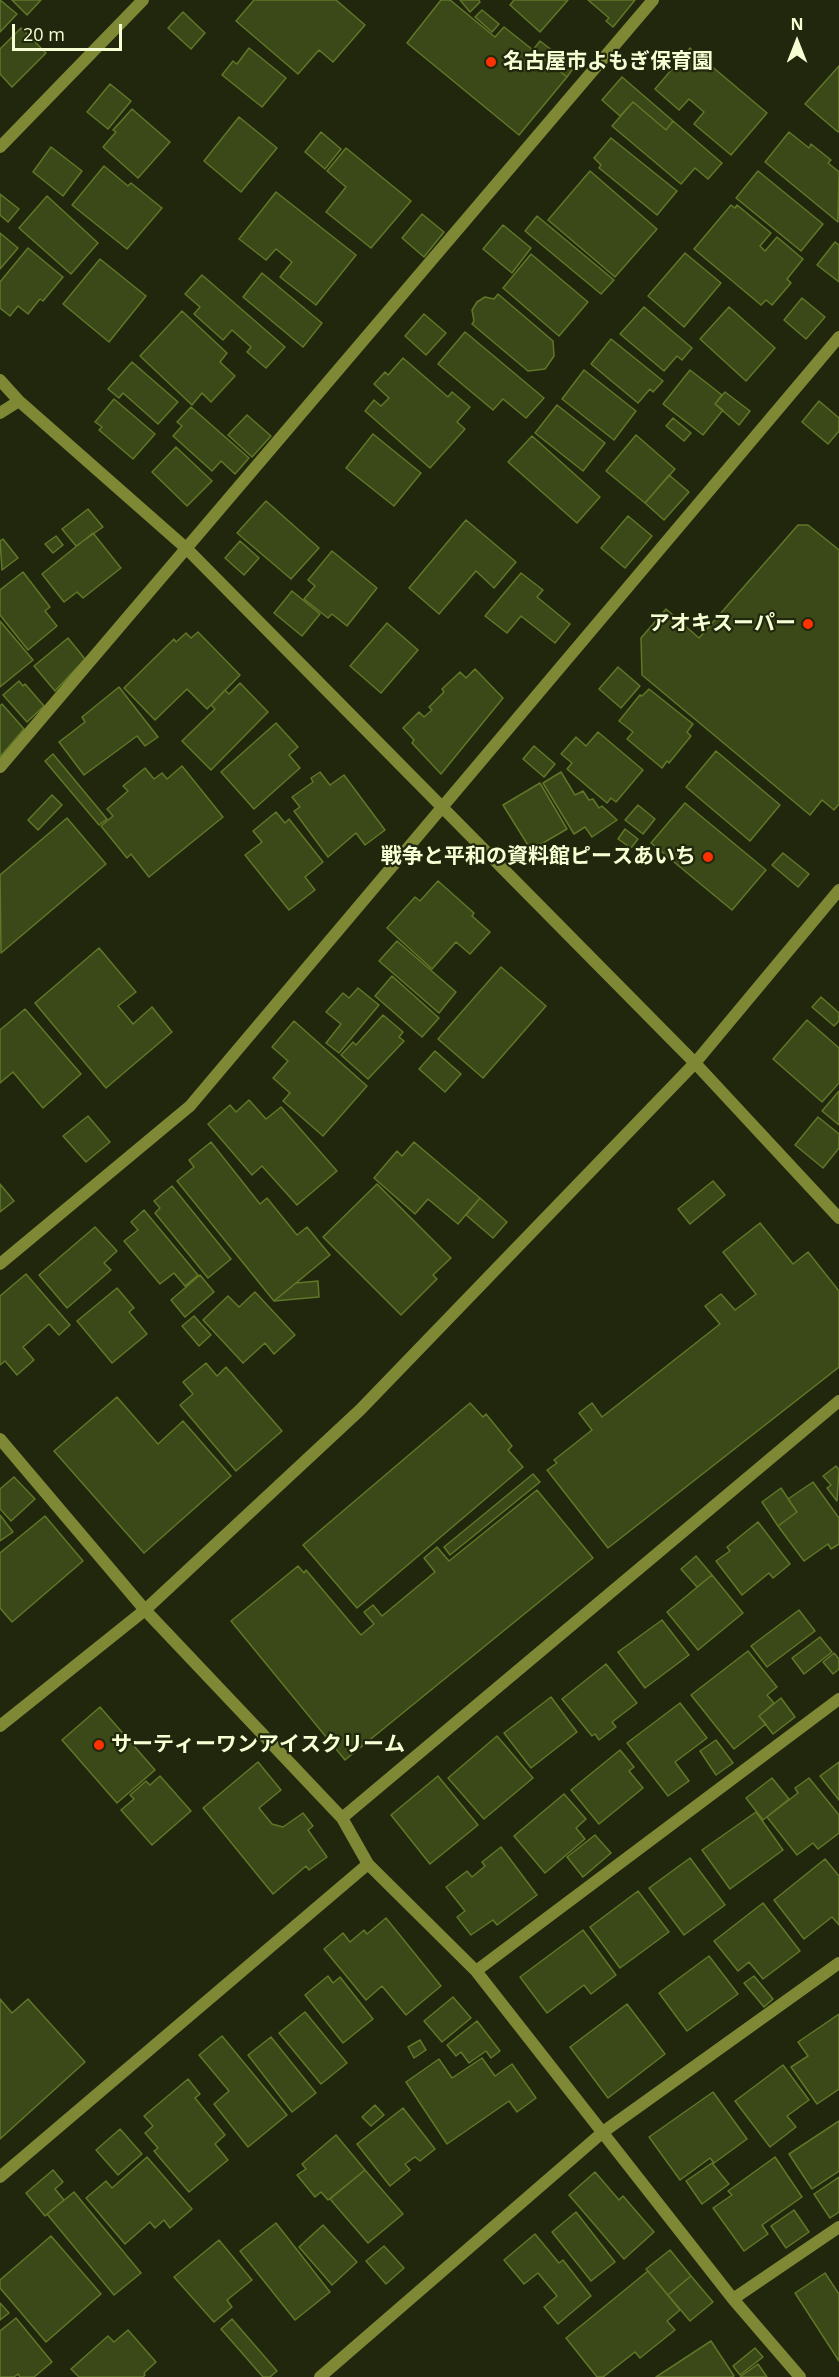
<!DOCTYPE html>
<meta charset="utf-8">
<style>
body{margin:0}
#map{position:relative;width:839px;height:2377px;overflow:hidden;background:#20270d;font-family:"Open Sans",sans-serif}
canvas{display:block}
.north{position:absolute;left:767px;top:12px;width:60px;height:60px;-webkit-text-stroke:4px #20270d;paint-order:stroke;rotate:0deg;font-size:16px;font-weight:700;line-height:24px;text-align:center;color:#f6ffd4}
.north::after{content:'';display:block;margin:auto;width:21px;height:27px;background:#f6ffd4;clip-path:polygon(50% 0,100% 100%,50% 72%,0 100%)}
.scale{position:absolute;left:12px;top:24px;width:110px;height:27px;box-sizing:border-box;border:3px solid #f6ffd4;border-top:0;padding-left:8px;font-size:18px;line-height:21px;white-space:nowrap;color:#f6ffd4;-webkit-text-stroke:4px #20270d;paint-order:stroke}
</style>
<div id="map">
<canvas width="839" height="2377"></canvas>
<div class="north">N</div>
<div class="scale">20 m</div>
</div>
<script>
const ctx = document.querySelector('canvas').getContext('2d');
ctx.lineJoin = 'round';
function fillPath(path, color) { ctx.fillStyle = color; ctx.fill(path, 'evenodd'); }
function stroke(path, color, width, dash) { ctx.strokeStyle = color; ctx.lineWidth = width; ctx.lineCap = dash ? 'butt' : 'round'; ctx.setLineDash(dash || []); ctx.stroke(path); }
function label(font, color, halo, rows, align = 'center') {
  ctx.font = font + ' "Open Sans","Noto Sans JP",sans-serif'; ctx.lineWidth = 4.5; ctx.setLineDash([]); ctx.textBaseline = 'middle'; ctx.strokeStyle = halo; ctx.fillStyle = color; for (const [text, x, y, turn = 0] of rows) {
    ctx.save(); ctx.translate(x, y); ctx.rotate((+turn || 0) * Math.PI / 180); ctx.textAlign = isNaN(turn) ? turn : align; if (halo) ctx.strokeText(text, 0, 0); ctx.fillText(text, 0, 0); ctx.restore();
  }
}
const building = new Path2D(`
 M0,0L17,14L0,32Z
 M12,0H41L27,15Z
 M254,0H336L365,25L333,62L319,50L298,74L236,21Z
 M441,0H450L495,37L504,27L567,77L519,135L407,43Z
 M460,0H479L480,2L470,12Z
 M514,0H568L540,32L510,5Z
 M588,0H635L613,27L606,21L609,18Z
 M482,10L499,24L492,32L475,17Z
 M183,12L205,33L191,49L168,28Z
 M21,28L46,53L12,87L0,74V49Z
 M540,41L574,67L567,77L533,50Z
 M249,48L286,78L262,107L222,75L233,61L237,64Z
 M690,48L767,113L731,155L694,124L704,112L689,99L679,110L655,89Z
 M839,66V131L838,132L805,104Z
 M622,77L673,121L666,130L633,102L620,116L602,100Z
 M110,84L131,101L108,129L87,112Z
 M633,102L666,130L673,121L722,163L708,179L695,168L681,184L612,126Z
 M132,109L170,142L138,178L103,147L116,132L113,130Z
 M239,117L277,148L241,192L204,161Z
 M321,132L341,149L325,169L305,152Z
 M789,132L809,148L811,144L831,160L828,163L839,172L838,222L765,162Z
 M611,138L677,191L657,215L599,168L601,165L594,158Z
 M51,147L82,171L63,196L33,172Z
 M346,148L411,201L371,248L326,212L346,187L327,171Z
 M104,166L128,186L131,183L162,208L127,249L72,205Z
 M590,171L657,229L615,277L548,220Z
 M758,171L823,224L801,251L736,198Z
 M276,192L356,255L316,305L280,277L292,262L276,249L266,260L239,239Z
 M0,194L19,209L8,222L0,215Z
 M47,196L98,243L71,274L19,228Z
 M731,205L735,208L737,205L771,233L760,246L765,251L777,237L803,259L787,279L791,283L772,305L766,300L761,305L694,249Z
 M422,214L444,232L424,257L402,238Z
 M537,216L614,280L601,294L525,231Z
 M503,225L531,248L512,273L483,249Z
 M0,233L18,248L0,269Z
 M835,242L839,245V282L817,265Z
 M28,248L63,277L43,301L40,299L28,314L18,306L10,316L0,308V282Z
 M685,253L721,283L684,327L648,296Z
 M531,254L588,302L559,336L503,288Z
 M100,259L146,296L109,342L63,304Z
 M262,273L322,323L303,347L243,297Z
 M202,275L285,347L266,368L247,352L251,347L232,330L223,340L194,314L200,307L185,294Z
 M498,294L553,341L554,356L545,369L528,371L472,324L474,321L472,310L477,302L485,297L494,299Z
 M802,298L825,317L806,339L784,320Z
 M644,307L692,348L682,360L677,356L664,371L620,334Z
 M729,307L775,348L746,381L700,339Z
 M182,311L227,353L220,362L235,376L211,402L202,393L192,405L140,356Z
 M424,314L446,333L426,355L405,336Z
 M465,332L544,398L526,418L503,399L493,410L438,364Z
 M611,339L663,381L653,392L650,389L638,403L591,364Z
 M403,358L448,397L452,392L470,407L457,422L465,429L430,468L365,411L374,400L381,406L389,398L374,384L385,372L388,375Z
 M132,362L178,402L158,424L123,393L119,398L108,389Z
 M584,370L636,411L614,440L562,399Z
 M690,370L722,395L715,404L723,410L703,435L663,404Z
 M725,392L750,411L739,425L715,404Z
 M114,399L155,434L133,459L99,430L102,427L95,422Z
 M819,401L839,418V431L828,444L802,422Z
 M557,405L605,443L583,471L535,433Z
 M191,407L249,458L235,474L221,461L212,471L173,436L182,426L177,422Z
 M247,415L271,436L252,457L228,435Z
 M673,418L691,433L684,441L666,426Z
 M373,434L421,473L394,506L346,468Z
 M636,435L675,469L645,503L606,471Z
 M532,436L600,497L577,523L508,462Z
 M176,447L212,481L187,506L152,472Z
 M669,475L689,492L664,520L645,503Z
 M266,501L319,548L291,579L237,533Z
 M88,509L103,527L76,546L62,529Z
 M628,516L652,536L625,568L601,548Z
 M466,520L516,562L494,588L476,571L439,614L409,588Z
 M798,525H808L839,550V804L834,810L822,800L810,815L642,675L641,638L666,609L699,638Z
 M93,533L121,568L83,598L77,592L64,602L42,574Z
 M56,536L63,545L53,553L45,544Z
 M3,539L18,558L2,570L0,541Z
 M240,541L259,558L244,575L225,558Z
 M332,551L377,588L347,626L332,614L328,618L304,599L315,586L308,580Z
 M23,572L50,607L45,611L57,626L28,650L0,615V590Z
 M521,573L543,590L537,597L570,624L555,643L521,616L507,633L485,616Z
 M292,591L320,614L302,636L274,613Z
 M0,621L33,660L0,687Z
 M387,623L418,650L381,693L350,666Z
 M198,632L240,675L207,709L187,689L155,720L124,688L174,639L176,642L186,633L191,638Z
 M68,638L85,659L55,691L34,666Z
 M618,667L640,686L621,708L599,689Z
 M475,669L503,698L441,774L412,743L414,740L403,728L419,712L424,717L432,710L429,707L444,692L442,689L460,672L466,678Z
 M19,681L23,686L25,684L44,706L27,722L3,695Z
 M240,683L268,712L211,770L182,741L215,709L211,705L225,690L229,694Z
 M119,687L158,737L145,746L137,736L84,775L59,742L85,722L82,717Z
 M649,689L693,724L687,732L691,736L669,763L667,761L662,768L627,739L633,732L619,721L640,695L642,696Z
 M2,704L24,729L0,757V706Z
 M276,723L298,747L289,755L300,768L254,809L221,772Z
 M598,732L643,770L616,802L611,798L607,803L567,769L572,763L561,754L576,737L586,746Z
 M534,746L555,764L544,777L523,759Z
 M716,751L780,805L750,841L686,787Z
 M53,754L107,819L99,825L45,761Z
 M182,766L223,817L149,877L131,854L127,858L101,826L113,816L107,809L128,791L123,786L145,768L154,779L162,773L167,779Z
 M320,772L330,785L344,775L385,830L365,845L356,833L328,857L294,811L300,807L292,797L313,782L311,778Z
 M561,772L575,795L583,791L589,800L593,799L599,808L602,806L617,820L592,837L585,827L574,834L543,783Z
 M540,783L567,829L531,850L503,805Z
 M52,795L62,805L38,830L28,820Z
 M685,803L766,870L732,910L651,843Z
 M638,805L655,819L643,834L625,820Z
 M276,812L285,823L289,819L323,862L305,877L315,890L289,910L245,855L262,842L253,831Z
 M67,818L106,864L1,953L0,875Z
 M625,829L638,839L631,848L618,839Z
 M783,853L809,874L798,887L772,865Z
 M438,881L474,913L472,916L490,932L470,954L456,942L432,969L387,928L415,897L420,901Z
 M397,941L456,992L439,1013L379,961Z
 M99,948L136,992L118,1006L133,1024L152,1007L172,1032L106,1088L35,1003Z
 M501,967L546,1006L483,1078L438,1039Z
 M392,976L439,1018L422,1037L375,996Z
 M358,988L379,1005L339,1053L326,1043L341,1024L326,1012L343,993L349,998Z
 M821,997L839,1013V1021L834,1026L812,1007Z
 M25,1009L81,1074L43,1108L13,1072L0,1083V1030Z
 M383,1015L403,1032L399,1037L404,1041L368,1079L341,1055L353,1042L356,1045Z
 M807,1020L839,1048V1083L822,1102L773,1059Z
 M294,1021L367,1086L323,1136L283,1101L290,1093L273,1078L288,1061L272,1047Z
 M435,1051L461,1074L445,1092L419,1069Z
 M839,1091V1125L822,1111Z
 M249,1100L266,1119L281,1107L337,1171L297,1205L262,1166L252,1175L208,1124L230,1105L236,1112Z
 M88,1116L110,1142L86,1162L63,1136Z
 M818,1117L839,1134V1148L823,1168L795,1145Z
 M211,1142L260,1204L267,1198L297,1235L307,1227L330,1255L274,1301L177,1181L194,1167L189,1160Z
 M414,1142L480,1198L458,1224L428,1199L415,1214L374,1178L397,1151L402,1156Z
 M713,1181L725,1195L690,1224L678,1209Z
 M0,1184L14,1201L0,1212Z
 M377,1184L451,1258L433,1275L437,1279L401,1315L323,1237Z
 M172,1186L231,1259L208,1278L155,1213L160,1208L154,1201Z
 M480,1198L507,1222L493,1238L466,1215Z
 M144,1210L198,1275L185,1286L174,1273L160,1284L124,1241L138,1230L131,1222Z
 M760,1223L793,1264L808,1252L839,1291V1367L608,1548L547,1470L557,1463L554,1460L592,1430L579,1413L592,1403L602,1417L720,1324L705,1306L721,1294L735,1310L756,1294L723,1252Z
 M95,1227L117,1251L104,1263L111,1270L67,1308L39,1275Z
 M26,1274L70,1325L59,1335L49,1324L23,1347L34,1360L17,1375L5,1361L0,1365V1296Z
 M200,1275L214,1292L185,1317L171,1300Z
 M318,1281L319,1297L274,1301L296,1283Z
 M117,1288L134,1308L129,1312L147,1334L112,1363L77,1321Z
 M255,1292L295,1335L274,1354L265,1343L243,1363L203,1320L228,1296L239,1307Z
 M194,1316L211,1335L199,1346L182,1326Z
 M206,1363L217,1376L226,1367L282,1431L236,1471L180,1405L193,1394L183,1382Z
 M117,1397L158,1444L183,1421L231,1476L144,1553L54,1451Z
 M470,1403L483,1417L486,1414L512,1446L508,1450L523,1467L357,1608L303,1545Z
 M836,1466L839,1470L837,1501L827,1488L831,1485L823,1476Z
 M533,1474L540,1482L450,1555L444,1547Z
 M14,1477L35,1499L11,1521L0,1509V1489Z
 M813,1482L839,1518V1544L831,1549L828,1544L804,1561L778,1526L797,1512L788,1499Z
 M781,1488L797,1512L778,1526L762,1502Z
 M537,1490L593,1558L345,1760L231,1621L298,1566L304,1573L306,1570L361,1635L374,1624L364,1612L373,1605L382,1616L435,1572L424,1558L437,1547L449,1561Z
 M0,1515L13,1532L0,1541Z
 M45,1516L83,1561L12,1622L0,1608V1553Z
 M758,1522L790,1564L773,1578L769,1573L742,1595L716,1561L730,1551L727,1547Z
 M696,1556L712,1575L697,1587L681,1569Z
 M712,1575L743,1613L698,1650L667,1612Z
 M799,1610L815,1631L767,1667L751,1646Z
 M662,1620L689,1655L645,1688L618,1652Z
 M820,1637L832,1652L804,1674L792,1658Z
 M748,1651L777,1687L767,1695L774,1703L759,1716L766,1724L734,1749L691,1695Z
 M834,1653L839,1659V1669L833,1674L823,1662Z
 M606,1664L637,1703L612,1722L616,1727L599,1740L595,1734L592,1736L562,1699Z
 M551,1697L577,1732L531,1768L504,1733Z
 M781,1698L795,1717L773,1734L759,1716Z
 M680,1703L707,1738L675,1762L689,1781L668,1796L627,1743Z
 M100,1707L155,1770L117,1803L62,1740Z
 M497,1736L533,1778L484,1819L448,1778Z
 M716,1740L733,1763L716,1775L700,1751Z
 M620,1750L634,1767L629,1771L643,1788L599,1824L571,1790Z
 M258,1762L281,1790L259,1808L272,1824L283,1827L303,1813L313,1826L308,1830L327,1857L309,1870L306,1866L273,1894L203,1808Z
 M839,1762V1800L820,1776Z
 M160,1776L191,1811L152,1845L121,1810L134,1799L130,1795L146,1781L150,1785Z
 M438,1776L478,1825L430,1864L391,1815Z
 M772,1778L789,1799L763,1820L746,1798Z
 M809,1778L839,1815V1833L818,1849L813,1843L797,1855L767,1817L798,1793L795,1788Z
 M564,1794L586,1819L576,1828L585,1839L545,1873L514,1836Z
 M756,1812L783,1850L730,1889L702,1850Z
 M595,1835L611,1853L583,1877L567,1857Z
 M501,1847L537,1895L497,1925L493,1920L471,1935L457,1917L465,1911L446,1887L467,1871L472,1877L485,1866L482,1862Z
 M690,1858L725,1905L684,1935L649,1888Z
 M825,1859L839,1876V1925L832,1917L804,1939L774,1900Z
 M638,1891L669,1932L620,1968L590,1927Z
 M763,1903L800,1951L763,1979L749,1962L738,1971L714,1941Z
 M386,1918L441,1986L406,2015L382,1986L366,2000L324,1949L343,1933L350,1942L364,1930L367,1934Z
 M583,1930L616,1975L591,1994L584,1985L547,2013L520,1977Z
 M709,1956L738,1994L687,2031L659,1993Z
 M328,1976L333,1983L340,1977L373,2019L343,2043L305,1995Z
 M754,1976L773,1999L764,2007L744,1983Z
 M453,1997L471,2018L442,2042L424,2021Z
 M0,1999L12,2013L28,1999L85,2062L0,2139Z
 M627,2004L665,2054L608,2098L570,2047Z
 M305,2012L347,2063L321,2084L279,2033Z
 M839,2014V2089L817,2104L791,2067L808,2056L798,2042Z
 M477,2021L500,2051L491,2058L486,2051L469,2063L461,2052L456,2056L447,2045Z
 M222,2036L287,2115L248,2147L214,2104L229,2091L199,2055Z
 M271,2037L316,2093L292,2112L248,2055Z
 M420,2040L426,2050L414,2058L408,2047Z
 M482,2058L495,2076L512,2064L536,2098L517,2112L509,2101L447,2144L406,2082L439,2059L452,2078Z
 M783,2065L809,2100L787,2116L796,2127L770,2147L735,2101Z
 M188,2079L200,2094L195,2098L225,2135L215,2144L228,2160L189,2192L154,2151L158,2148L145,2133L153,2126L144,2116Z
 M713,2092L747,2139L714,2163L710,2158L680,2180L649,2137Z
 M375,2105L384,2115L371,2126L362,2117Z
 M403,2108L435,2149L420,2161L415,2157L405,2164L410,2170L390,2186L357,2144Z
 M839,2121V2171L812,2189L789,2154Z
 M120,2129L142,2154L118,2175L96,2150Z
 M336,2135L365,2170L328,2200L321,2192L315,2197L297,2175L306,2169L302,2164Z
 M147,2157L192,2209L170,2228L164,2220L155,2228L150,2222L125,2244L86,2198L106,2181L112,2188Z
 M775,2157L802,2197L762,2225L768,2234L744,2251L713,2208L732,2195L728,2191Z
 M712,2163L729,2184L702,2204L686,2181Z
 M53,2170L63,2182L55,2189L64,2200L45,2216L26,2193Z
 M365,2170L403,2214L368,2243L330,2199Z
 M595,2172L619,2200L623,2196L654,2232L624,2259L569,2195Z
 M839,2177V2212L830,2218L814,2194Z
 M74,2192L141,2273L114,2295L47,2214Z
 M794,2210L809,2232L786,2248L771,2226Z
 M576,2212L615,2262L591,2281L552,2232Z
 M276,2223L330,2292L295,2320L240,2251Z
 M323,2225L357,2262L332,2285L299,2247Z
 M535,2234L559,2263L563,2260L591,2296L558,2324L544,2307L557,2296L538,2273L524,2284L504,2260Z
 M51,2236L101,2294L46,2342L0,2288V2280Z
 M219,2240L252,2280L227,2300L232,2307L214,2322L174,2277Z
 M384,2246L404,2268L386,2284L366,2261Z
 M670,2250L691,2276L668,2295L646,2269Z
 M648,2271L680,2310L667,2321L675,2330L640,2358L635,2352L603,2377H597L566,2338Z
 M825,2273L839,2294V2361L795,2293Z
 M691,2276L713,2302L690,2321L668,2295Z
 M0,2303L9,2313L0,2320Z
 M16,2318L52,2362L34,2377H20L18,2374L14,2377H0V2331Z
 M232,2319L277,2371L270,2377H263L221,2329Z
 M128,2330L156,2362L144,2373L145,2375L143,2377H79L71,2369L108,2336L114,2342Z
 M711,2341L734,2376L732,2377H656Z
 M755,2348L763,2357L740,2375L733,2366Z
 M758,2364L767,2377H740L744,2374Z`);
fillPath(building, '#3b4918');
stroke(building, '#607728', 1.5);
stroke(new Path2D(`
 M0,380L19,401L187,549L695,1063
 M0,413L19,401
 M0,767L653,0
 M0,1264L190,1106L839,337
 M0,1439L145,1610L342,1818L368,1864L476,1971L733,2299L800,2377
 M342,1818L839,1401
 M476,1971L839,1699
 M0,2177L368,1864
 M733,2299L839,2227
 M320,2377L603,2132L839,1963`), '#7f8935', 12);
stroke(new Path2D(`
 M0,147L143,0
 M695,1063L839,1218
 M0,1726L145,1610L360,1410L695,1063L839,890`), '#7f8935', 12);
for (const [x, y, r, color] of [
 [491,62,6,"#ff3100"],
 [808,624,6,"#ff3100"],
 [708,857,6,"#ff3100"],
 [99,1745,6,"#ff3100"]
]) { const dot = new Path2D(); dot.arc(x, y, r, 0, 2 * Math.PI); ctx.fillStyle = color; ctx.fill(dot); stroke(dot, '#20270d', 2); }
label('bold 21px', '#f6ffd4', '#20270d', [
 ["名古屋市よもぎ保育園",503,62],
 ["アオキスーパー",796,624,"right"],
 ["戦争と平和の資料館ピースあいち",696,857,"right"],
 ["サーティーワンアイスクリーム",111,1745]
], 'left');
</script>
